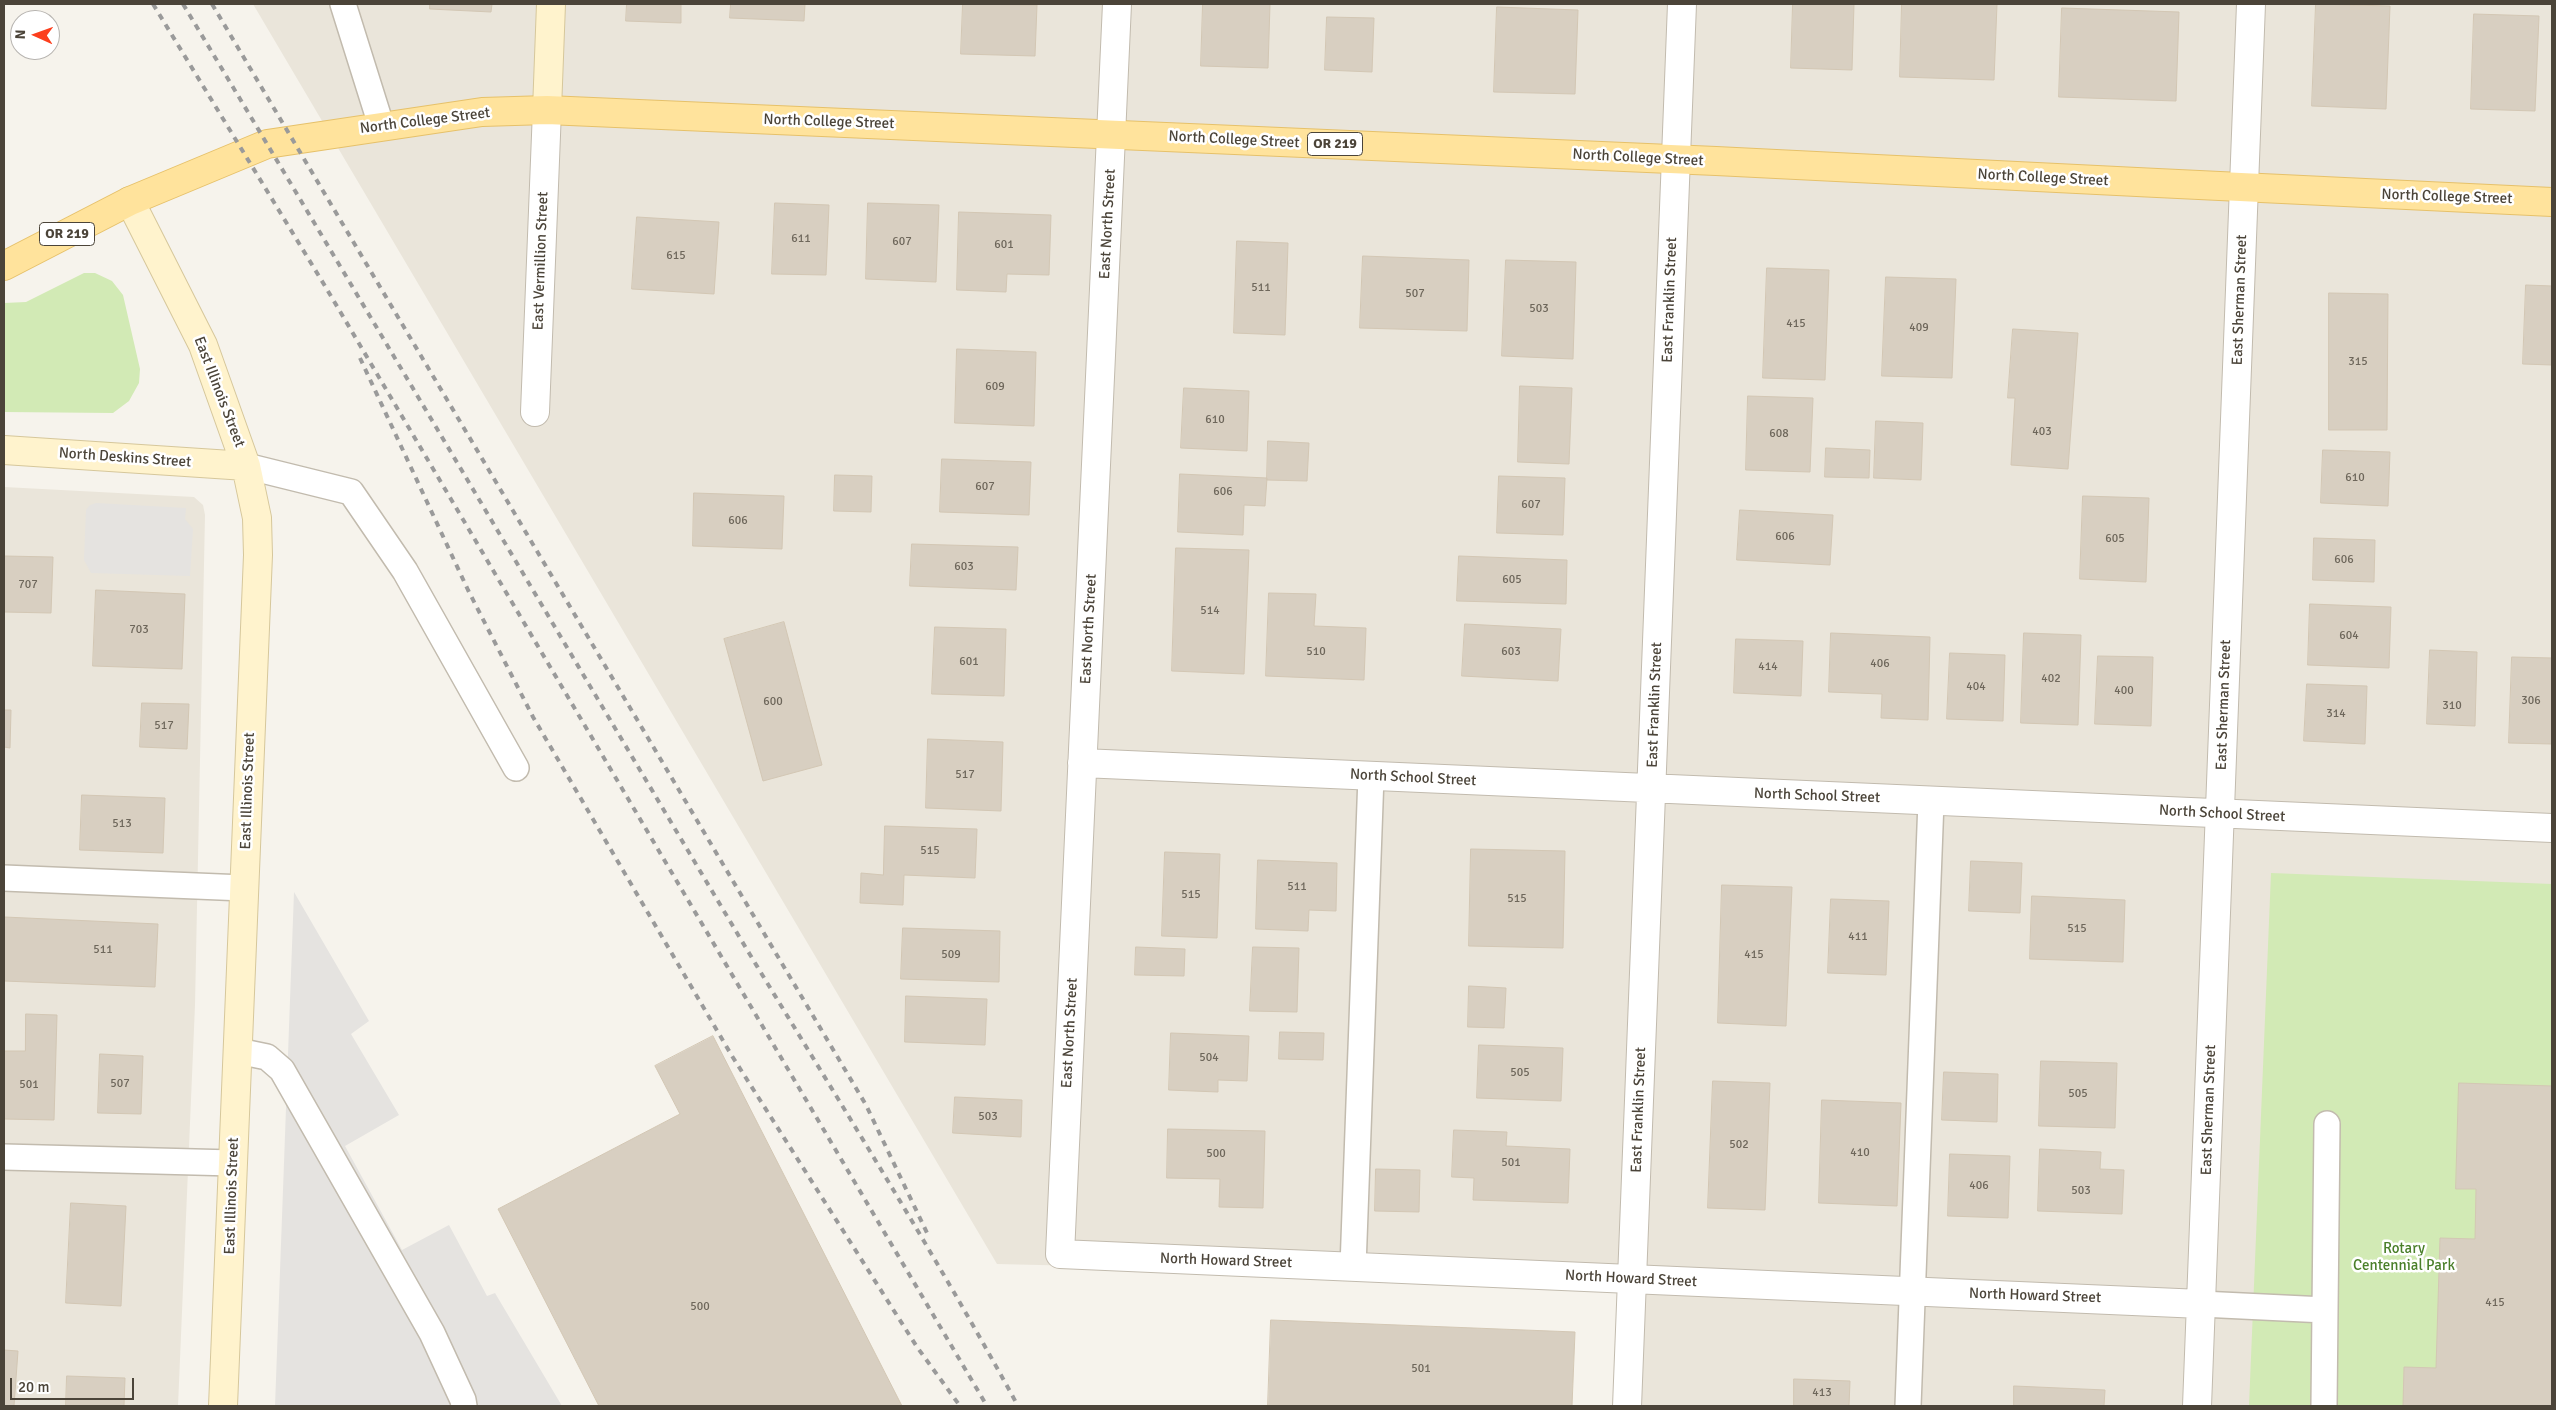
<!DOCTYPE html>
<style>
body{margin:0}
#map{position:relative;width:2556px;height:1410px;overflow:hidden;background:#f6f3ec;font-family:Signika,sans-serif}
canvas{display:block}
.frame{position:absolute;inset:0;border:5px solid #4b4439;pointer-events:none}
.north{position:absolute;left:10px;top:10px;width:50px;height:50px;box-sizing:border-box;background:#fff;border:1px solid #b7b4b0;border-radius:50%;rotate:272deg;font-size:14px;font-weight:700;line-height:20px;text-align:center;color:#4b4439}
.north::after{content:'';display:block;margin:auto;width:18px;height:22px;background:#fc3f1d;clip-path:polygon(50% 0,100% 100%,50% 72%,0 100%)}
.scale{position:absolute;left:10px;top:1378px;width:124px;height:22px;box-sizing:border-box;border:2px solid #4b4439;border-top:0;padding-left:6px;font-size:15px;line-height:18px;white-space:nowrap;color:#4b4439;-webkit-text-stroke:4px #fff;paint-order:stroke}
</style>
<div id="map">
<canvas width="2556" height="1410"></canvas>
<div class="frame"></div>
<div class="north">N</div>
<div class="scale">20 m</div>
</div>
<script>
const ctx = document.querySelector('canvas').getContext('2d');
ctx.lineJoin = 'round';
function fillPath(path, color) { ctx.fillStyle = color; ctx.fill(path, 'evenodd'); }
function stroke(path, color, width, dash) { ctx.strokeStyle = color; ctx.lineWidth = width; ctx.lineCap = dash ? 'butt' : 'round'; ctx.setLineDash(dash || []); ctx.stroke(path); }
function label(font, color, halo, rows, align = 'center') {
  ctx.font = font + ' Signika,sans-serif'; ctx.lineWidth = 5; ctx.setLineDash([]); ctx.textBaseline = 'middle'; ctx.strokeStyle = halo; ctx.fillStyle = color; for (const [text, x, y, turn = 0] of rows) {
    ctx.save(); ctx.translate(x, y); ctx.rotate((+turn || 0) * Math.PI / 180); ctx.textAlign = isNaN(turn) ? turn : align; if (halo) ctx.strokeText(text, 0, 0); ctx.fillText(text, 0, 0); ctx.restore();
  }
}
fillPath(new Path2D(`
 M253,4H2552V1406H1627L1632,1279L997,1264Z
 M4,487L194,497L203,505L205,515L195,1005L178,1406H4Z`), '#eae5da');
fillPath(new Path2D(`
 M84,273H95L112,281L123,295L140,369L139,383L129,401L113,413L4,412V303L26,302Z
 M2271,873L2552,884V1406H2249Z`), '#d2eab5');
fillPath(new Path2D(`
 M96,503L186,508L185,519L193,529L190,576L91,573L84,560L86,510L90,505Z
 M294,892L369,1021L351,1034L399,1115L345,1146L402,1250L449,1225L487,1296L495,1293L562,1406H275Z`), '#e5e3e0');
const building = new Path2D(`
 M430,4H492L491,12L430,9Z
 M627,4H681V23L626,21Z
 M731,4H805L804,21L730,18Z
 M963,4L1037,5L1035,56L961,54Z
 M1203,4H1270L1268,68L1201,66Z
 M1793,4H1854L1852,70L1791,68Z
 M1902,4H1997L1994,80L1900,77Z
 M2316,4L2390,6L2386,109L2312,106Z
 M1497,7L1578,10L1575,94L1494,92Z
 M2062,8L2179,12L2176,101L2059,97Z
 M2474,14L2539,16L2535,111L2471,109Z
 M1327,17L1374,18L1372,72L1325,70Z
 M775,203L829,205L826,275L772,274Z
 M868,203L939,205L936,282L866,279Z
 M959,212L1051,215L1049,275L1007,274L1006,292L957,290Z
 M637,217L719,222L714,294L632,289Z
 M1237,241L1288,243L1285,335L1234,333Z
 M1363,256L1469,260L1467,331L1360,328Z
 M1506,260L1576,262L1573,359L1502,356Z
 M1767,268L1829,270L1825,380L1763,378Z
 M1886,277L1956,279L1952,378L1882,376Z
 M2526,285L2552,286V365L2523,364Z
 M2329,293L2388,294L2387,430H2329Z
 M2013,329L2078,333L2068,469L2011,465L2015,398H2008Z
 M957,349L1036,352L1034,426L955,423Z
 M1520,386L1572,388L1569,464L1518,462Z
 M1184,388L1249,391L1247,451L1181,448Z
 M1748,396L1813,398L1810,472L1746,470Z
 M1876,421L1923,423L1921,480L1874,478Z
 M1268,441L1309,443L1307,481L1267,480Z
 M1826,448L1870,450L1869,478L1825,477Z
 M2323,450L2390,452L2388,506L2321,503Z
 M942,459L1031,462L1029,515L940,512Z
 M1180,474L1267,478L1265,506L1244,505L1243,535L1178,532Z
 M835,475L872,476L871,512L834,511Z
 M1499,476L1565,478L1563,535L1497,533Z
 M694,493L784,496L782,549L693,546Z
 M2083,496L2149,498L2146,582L2080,579Z
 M1740,510L1833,515L1830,565L1737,560Z
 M2314,538L2375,540L2374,582L2313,580Z
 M912,544L1018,547L1016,590L910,586Z
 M1176,548L1249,550L1244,674L1172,671Z
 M4,556L53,557L51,613L4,612Z
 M1459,556L1567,560L1566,604L1457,601Z
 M96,590L185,594L182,669L93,666Z
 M1269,593L1316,594L1314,626L1366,628L1364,680L1266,676Z
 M2310,604L2391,607L2389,668L2308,665Z
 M784,622L822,765L763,781L724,639Z
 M1465,624L1561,629L1558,681L1462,676Z
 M935,627L1006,629L1004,696L932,694Z
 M1831,633L1930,637L1928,720L1881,718L1882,694L1829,692Z
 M2024,633L2081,635L2078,725L2021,723Z
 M1736,639L1803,641L1801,696L1734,693Z
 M2430,650L2477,652L2475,726L2427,724Z
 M1950,653L2005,655L2003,721L1947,719Z
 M2098,656L2153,657L2151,726L2095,724Z
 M2512,657L2552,658V744L2509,743Z
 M2307,684L2367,686L2365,744L2304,741Z
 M142,703L189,704L187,749L140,747Z
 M4,710H11L10,748L4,747Z
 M928,739L1003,742L1001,811L926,808Z
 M82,795L165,798L163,853L80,850Z
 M885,826L977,829L975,878L904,875L903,905L860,903L861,873L883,875Z
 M1471,849L1565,851L1563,948L1469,946Z
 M1165,852L1220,854L1217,938L1162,936Z
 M1258,860L1337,863L1336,911L1309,910L1308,931L1256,929Z
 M1971,861L2022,863L2020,913L1969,911Z
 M1722,885L1792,887L1786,1026L1718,1023Z
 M2032,896L2125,900L2123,962L2030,959Z
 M1831,899L1889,901L1886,975L1828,973Z
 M4,917L158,924L155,987L4,981Z
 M903,928L1000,931L999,982L901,979Z
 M1136,947L1185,949L1184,976L1135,975Z
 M1253,947L1299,948L1297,1012L1250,1011Z
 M1469,986L1506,988L1504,1028L1468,1027Z
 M906,996L987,999L985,1045L905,1042Z
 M26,1014L57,1015L54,1120L4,1119V1051H25Z
 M1280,1032L1324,1033L1323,1060L1279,1059Z
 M1171,1033L1249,1036L1247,1081L1218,1080V1092L1169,1090Z
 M713,1036L902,1406H599L498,1209L680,1114L655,1066Z
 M1479,1045L1563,1048L1561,1101L1477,1098Z
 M100,1054L143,1056L141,1114L98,1113Z
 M2041,1061L2117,1063L2115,1128L2039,1126Z
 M1944,1072L1998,1074L1997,1122L1942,1120Z
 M1713,1081L1770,1083L1765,1210L1708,1208Z
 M2459,1083L2552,1086V1406H2403L2404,1367L2436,1368L2440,1238L2475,1239L2476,1189H2456Z
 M955,1097L1022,1100L1021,1137L953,1133Z
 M1822,1100L1901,1103L1897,1206L1819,1203Z
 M1168,1129L1265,1131L1263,1208L1219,1207L1220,1179L1167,1178Z
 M1454,1130L1507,1132L1506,1146L1570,1149L1568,1203L1473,1200L1474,1178L1452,1177Z
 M2040,1149L2101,1152L2100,1169L2124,1170L2122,1214L2038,1211Z
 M1950,1154L2010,1156L2008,1218L1948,1216Z
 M1376,1169L1420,1170L1419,1212L1375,1211Z
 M71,1203L126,1206L121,1306L66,1303Z
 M1271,1320L1575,1332L1572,1406H1268Z
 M4,1350L18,1351L14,1406H4Z
 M67,1376L125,1378L124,1406H66Z
 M1794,1379L1850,1381L1849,1406H1794Z
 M2014,1386L2105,1390L2104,1406H2014Z`);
fillPath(building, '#d8cfc1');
stroke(building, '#d3c7b4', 1);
const lane = new Path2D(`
 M343,4L381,125
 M246,466L351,492L405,571L516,768
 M4,878L244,888
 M238,1051L267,1057L282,1070L432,1333L463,1400L464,1406
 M4,1157L233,1163
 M1353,1267L1371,776
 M2201,1304L2325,1310L2324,1406
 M2325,1310L2327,1124
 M1908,1406L1931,801`);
const street = new Path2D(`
 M1117,4L1060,1254L2201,1304
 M535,412L547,110
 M1082,763L2552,828
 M1627,1406L1682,4
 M2197,1406L2251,4`);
const secondary = new Path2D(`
 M547,110L551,4
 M130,201L203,345L246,466L257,518L258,555L223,1406
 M4,450L246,466`);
const primary = new Path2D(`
 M4,266L130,201L267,144L482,112L547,110C936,129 1326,144 1716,161C1995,174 2273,190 2552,202`);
stroke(lane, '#c2bbae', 28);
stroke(street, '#c2bbae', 30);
stroke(secondary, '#d6c79b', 30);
stroke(primary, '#e6c16a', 30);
stroke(lane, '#fff', 25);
stroke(street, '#fff', 28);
stroke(secondary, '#fff3cd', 28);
stroke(primary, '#ffe39c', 28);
stroke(new Path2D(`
 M153,4L325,286L987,1406
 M183,4C372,318 558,633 746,948C838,1100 933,1250 1018,1406
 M212,4L866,1105L928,1235
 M360,358L468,590L533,717L732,1056L917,1347L960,1406`), '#9a9a9a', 4, [6, 6]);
label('12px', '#6e675b', null, [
 ["611",801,239],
 ["607",902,242],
 ["601",1004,245],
 ["615",676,256],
 ["511",1261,288],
 ["507",1415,294],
 ["503",1539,309],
 ["415",1796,324],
 ["409",1919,328],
 ["315",2358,362],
 ["609",995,387],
 ["610",1215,420],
 ["403",2042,432],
 ["608",1779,434],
 ["610",2355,478],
 ["607",985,487],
 ["606",1223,492],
 ["607",1531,505],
 ["606",738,521],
 ["606",1785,537],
 ["605",2115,539],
 ["606",2344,560],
 ["603",964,567],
 ["605",1512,580],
 ["707",28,585],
 ["514",1210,611],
 ["703",139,630],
 ["604",2349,636],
 ["510",1316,652],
 ["603",1511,652],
 ["601",969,662],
 ["406",1880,664],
 ["414",1768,667],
 ["402",2051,679],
 ["404",1976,687],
 ["400",2124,691],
 ["306",2531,701],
 ["600",773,702],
 ["310",2452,706],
 ["314",2336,714],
 ["517",164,726],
 ["517",965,775],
 ["513",122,824],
 ["515",930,851],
 ["511",1297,887],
 ["515",1191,895],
 ["515",1517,899],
 ["515",2077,929],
 ["411",1858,937],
 ["511",103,950],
 ["509",951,955],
 ["415",1754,955],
 ["504",1209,1058],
 ["505",1520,1073],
 ["507",120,1084],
 ["501",29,1085],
 ["505",2078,1094],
 ["503",988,1117],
 ["502",1739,1145],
 ["410",1860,1153],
 ["500",1216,1154],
 ["501",1511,1163],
 ["406",1979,1186],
 ["503",2081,1191],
 ["415",2495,1303],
 ["500",700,1307],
 ["501",1421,1369],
 ["413",1822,1393]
]);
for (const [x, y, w] of [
 [1335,144,55],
 [67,234,55]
]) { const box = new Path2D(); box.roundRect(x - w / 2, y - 11.5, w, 23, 4); ctx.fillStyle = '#fff'; ctx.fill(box); stroke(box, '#4b4439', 1); }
label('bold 14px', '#4b4439', null, [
 ["OR 219",1335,144],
 ["OR 219",67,234]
]);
label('15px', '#4b4439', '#fff', [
 ["North College Street",425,121,-7],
 ["North College Street",829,122,2],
 ["North College Street",1234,140,3],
 ["North College Street",1638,158,3],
 ["North College Street",2043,178,3],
 ["North College Street",2447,197,2],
 ["East North Street",1108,224,-87],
 ["East Vermillion Street",541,261,-88],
 ["East Franklin Street",1670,300,-88],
 ["East Sherman Street",2240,300,-88],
 ["East Illinois Street",219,392,69],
 ["North Deskins Street",125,458,4],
 ["East North Street",1089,629,-87],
 ["East Franklin Street",1655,705,-88],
 ["East Sherman Street",2224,705,-88],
 ["North School Street",1413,778,3],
 ["East Illinois Street",248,791,-88],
 ["North School Street",1817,796,2],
 ["North School Street",2222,814,3],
 ["East North Street",1070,1033,-87],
 ["East Franklin Street",1639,1110,-88],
 ["East Sherman Street",2209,1110,-88],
 ["East Illinois Street",232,1196,-88],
 ["North Howard Street",1226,1261,2],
 ["North Howard Street",1631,1279,3],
 ["North Howard Street",2035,1296,2]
]);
label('15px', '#4a7f2a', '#fff', [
 ["Rotary",2404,1249],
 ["Centennial Park",2404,1266]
]);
</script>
